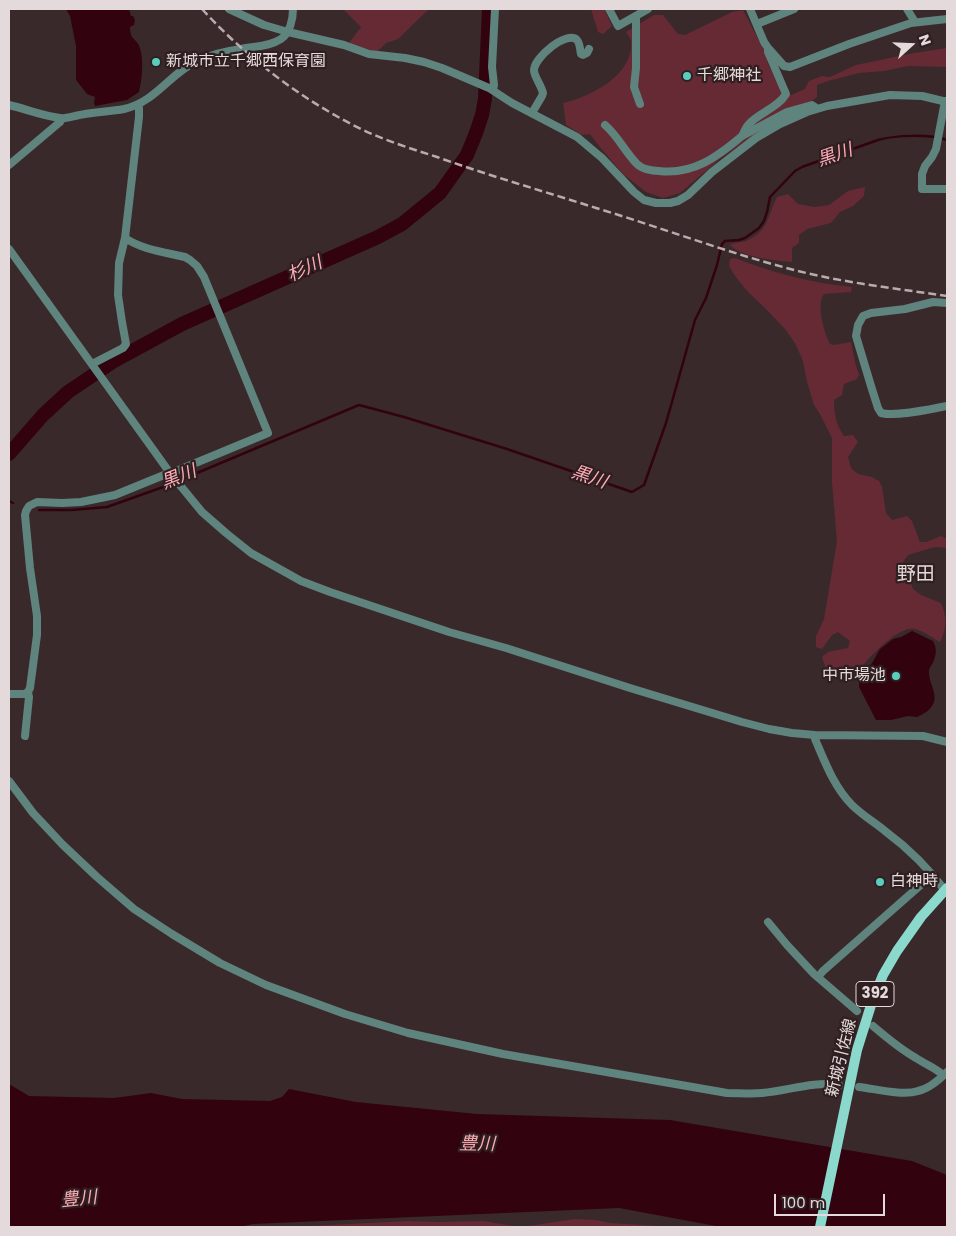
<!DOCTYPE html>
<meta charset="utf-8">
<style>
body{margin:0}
#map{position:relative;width:956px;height:1236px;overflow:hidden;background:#39292b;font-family:Poppins,sans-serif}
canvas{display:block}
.frame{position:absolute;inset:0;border:10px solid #e5dadb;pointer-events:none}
.north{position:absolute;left:886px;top:20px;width:50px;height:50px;-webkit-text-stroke:4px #2f1f21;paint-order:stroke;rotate:70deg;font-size:14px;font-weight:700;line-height:20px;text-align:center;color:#e5dadb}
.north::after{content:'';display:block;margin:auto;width:18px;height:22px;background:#e5dadb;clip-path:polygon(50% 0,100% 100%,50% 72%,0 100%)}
.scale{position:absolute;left:774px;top:1194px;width:111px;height:22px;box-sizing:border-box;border:2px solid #e5dadb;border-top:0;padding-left:6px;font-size:15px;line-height:18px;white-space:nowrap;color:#e5dadb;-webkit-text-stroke:4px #2f1f21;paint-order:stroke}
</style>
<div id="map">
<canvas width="956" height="1236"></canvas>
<div class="frame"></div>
<div class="north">N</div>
<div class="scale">100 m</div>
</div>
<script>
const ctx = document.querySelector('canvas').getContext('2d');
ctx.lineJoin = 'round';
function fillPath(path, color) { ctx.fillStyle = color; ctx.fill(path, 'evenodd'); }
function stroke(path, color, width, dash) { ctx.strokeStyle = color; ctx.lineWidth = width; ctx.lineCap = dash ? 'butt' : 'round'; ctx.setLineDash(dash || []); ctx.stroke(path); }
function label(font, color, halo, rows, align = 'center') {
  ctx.font = font + ' Poppins,"Noto Sans JP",sans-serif'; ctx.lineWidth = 4.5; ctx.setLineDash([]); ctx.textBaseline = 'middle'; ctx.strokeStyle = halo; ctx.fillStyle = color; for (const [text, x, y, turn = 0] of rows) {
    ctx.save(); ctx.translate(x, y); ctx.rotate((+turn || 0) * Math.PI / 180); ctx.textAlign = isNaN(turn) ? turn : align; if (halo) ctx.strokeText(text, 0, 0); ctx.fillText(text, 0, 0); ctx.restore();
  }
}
fillPath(new Path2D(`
 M343,9H429L398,39L386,43L377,52L349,43L361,27Z
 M591,9H604L612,26L603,34L598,32Z
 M743,10L765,52L768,64L782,93L791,95L805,89L809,81L822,76L830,77L856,65L914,53L947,48V67L908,66L884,71L859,73L828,81L817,85V97L796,113L785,118L743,143L720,159L680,193L663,198L646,192L623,174L599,146L590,134L582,135L566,125L563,103C590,97 634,75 631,42C631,39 628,35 626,32L654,15H663L678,34L685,35L732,12Z
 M865,187L864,196L853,206L840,212L831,223L807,229L799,235V243L792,248V262C776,261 741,257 730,245C735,242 740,243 746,241C770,230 766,218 777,197L788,194L798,204L814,207L829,205L848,191Z
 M735,258C773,273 812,283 852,287L851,292L824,294C816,306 824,331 830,344L834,345L851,342L856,366L859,375L857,379L844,384L842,395L834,400C834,413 836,425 844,436L853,435L858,442L848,457L851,468L858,474L872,477L879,481L882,487L886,513L892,520L907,516L912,521L920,542H926L941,536L947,539V548L935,547L908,555L903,562L913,589L921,595L941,603C947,616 947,629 940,642C933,638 923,631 915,629C899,625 869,657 860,669C855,675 854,681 847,684L825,666L822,657L828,652L848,648L850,641L838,632L832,635L822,649L816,647V636L824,619L837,541L832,482V438L820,414L814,405L807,382L803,361L795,343L785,329L765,308L748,292L735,276L729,266L730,259Z
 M575,1219L596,1220L610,1223L675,1227H290L408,1221L440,1222L484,1221L518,1227L535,1225Z`), '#652a34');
fillPath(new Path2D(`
 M66,9H129L131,16H133L135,20L134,25L130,27C130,41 137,38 140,48C144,62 142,78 139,92L127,100L95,106L94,103L95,97L87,94L76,80V46L70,16Z
 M912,631C920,634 925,638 933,641C936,646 937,653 934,660C933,664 930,666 929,670C928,682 937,691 934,702C931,710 924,714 917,717L908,716L891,720H876L859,687V682L865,670L872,663L880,649L893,639L901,637Z
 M9,1084L29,1096L114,1098L151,1093L182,1099L270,1101L282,1097L289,1089L356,1102L477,1114L670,1120L912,1161L947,1175V1227H721L619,1208L253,1224L239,1227H9Z`), '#32030f');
stroke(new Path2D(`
 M9,501L13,503
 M39,510H72L107,507L166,486L359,405L404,417L507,449L632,492L644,485L666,423L695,320L706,298L717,265L722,244L725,241L739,240L745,238L759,228L764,221L767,212L770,197L795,171L802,167L878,140C896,135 930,134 947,140`), '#32030f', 2.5);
stroke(new Path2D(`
 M9,454L43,415L68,392L114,361L182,324L378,237L402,224L440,193L467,155L476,133L482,115L485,99L489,9`), '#32030f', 14);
stroke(new Path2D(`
 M229,9L264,25L288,32L344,45L369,54L405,58L424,62L442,68L489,88L512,103L577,137L602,158L634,192L644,200L656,203H670L678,201L688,195L712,172L756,138L780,124L807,112L827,106L890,95L922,96L947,102
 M609,9L618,26L648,9
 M750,9L764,42L768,48V52L786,94C778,108 758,113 748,125C745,128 744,133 742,136L787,112L812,105L815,107
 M907,9L915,22
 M636,16V68L634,87L640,104
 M757,24L794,9
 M769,49L784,66L790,67L849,44L911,23L947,19
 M493,90L494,85L492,67L495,9
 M945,101L936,149L932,157L925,166L922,174V189H947
 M9,105C26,109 43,116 60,118C66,119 70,117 75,116C91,112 108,112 124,109C156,102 170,73 197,61C211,55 226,51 241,49C254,46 269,47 281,39C290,33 293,19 293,9
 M532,113L542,96L543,93C541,85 535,78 534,71C533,58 567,30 577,40C580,43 580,50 581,54L583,55L587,53L589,49
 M605,125C618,136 625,152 637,164C642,169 652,171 659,171C693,175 717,157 742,136
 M9,165L60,122L62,119
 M9,249L170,473L202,512L226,533L251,553L301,581L330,592L449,632L506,648L630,688L742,722L769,729L792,733L815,735L923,736L947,742
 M947,303L933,302L905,309L871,313L863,316L858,325L856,336L871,386L878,408L881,413C897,417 930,409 947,406
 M92,364L123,348L126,344L122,322L118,295L119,263L125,238L139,117V108L137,105
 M9,694H24L28,692L30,688L37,635V616L30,568L25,515L26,511L29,506L37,502L62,503L81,502L115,495L164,475L181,469L268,433L204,277L197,266L190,260L185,257C164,252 143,250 125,238
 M815,735V739C825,762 834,787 852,805C862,815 874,822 885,831C908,848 930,870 947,893
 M25,736L29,697L28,692
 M9,781L33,813L63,845L97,877L134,909L172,934L220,963L266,985L345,1014L408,1033L503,1054L727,1093C739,1093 751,1094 762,1093C788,1091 812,1081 839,1085
 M768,922L787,945L814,974L857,1011
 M818,977L823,971L932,875
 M873,1026C887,1038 900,1049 916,1058C925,1064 936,1068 943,1075
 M859,1087C876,1089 903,1096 918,1091C928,1089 940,1079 947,1072`), '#5f837d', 8);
stroke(new Path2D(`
 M820,1227L857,1050L872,1002L883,975L897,951L921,917L947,888`), '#8bd9cc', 10);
stroke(new Path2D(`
 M202,9C245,56 297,96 353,125C380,139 409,148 437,157C490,176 543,191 596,208C659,227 720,250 783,267C836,282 893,288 947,296`), '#b9acae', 2.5, [8, 4]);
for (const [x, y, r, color] of [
 [156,62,5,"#5acebd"],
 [687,76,5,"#5acebd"],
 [896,676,5,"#5acebd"],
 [880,882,5,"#5acebd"]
]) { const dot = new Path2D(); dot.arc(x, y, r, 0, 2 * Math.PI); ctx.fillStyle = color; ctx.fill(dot); stroke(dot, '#2f1f21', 2); }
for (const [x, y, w] of [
 [875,994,38]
]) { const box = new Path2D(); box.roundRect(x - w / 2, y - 12.5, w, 25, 4); ctx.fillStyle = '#2f1f21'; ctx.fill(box); stroke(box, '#e5dadb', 1); }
label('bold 15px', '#e5dadb', null, [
 ["392",875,994]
]);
label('16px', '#e5dadb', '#2f1f21', [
 ["新城市立千郷西保育園",166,62],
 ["千郷神社",697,76],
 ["中市場池",886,676,"right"],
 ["白神時",890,882]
], 'left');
label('16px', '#e5dadb', '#2f1f21', [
 ["新城引佐線",842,1058,-76]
]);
label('italic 18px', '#ffacb6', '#2f1f21', [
 ["黒川",835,156,-19],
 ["杉川",305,270,-24],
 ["黒川",179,478,-22],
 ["黒川",589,478,19],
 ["豊川",477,1145,1],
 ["豊川",79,1200,-6]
]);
label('19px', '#e5dadb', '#2f1f21', [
 ["野田",916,575]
]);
</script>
